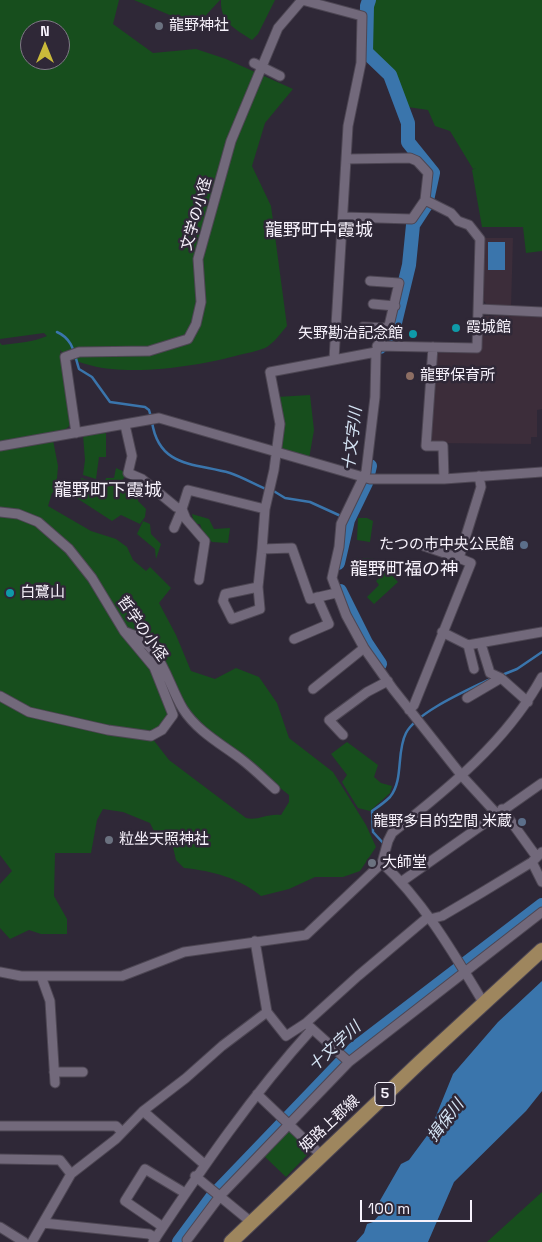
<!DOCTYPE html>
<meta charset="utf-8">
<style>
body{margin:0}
#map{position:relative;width:542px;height:1242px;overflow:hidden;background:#2f2837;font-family:"Space Grotesk",sans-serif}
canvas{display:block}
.north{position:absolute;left:20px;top:20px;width:50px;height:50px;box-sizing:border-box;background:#2f2837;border:1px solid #7f7986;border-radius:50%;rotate:0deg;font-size:14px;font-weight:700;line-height:20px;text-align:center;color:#f7f2fc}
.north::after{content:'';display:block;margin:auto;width:18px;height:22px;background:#caba3a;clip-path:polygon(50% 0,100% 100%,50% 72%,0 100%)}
.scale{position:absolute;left:360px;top:1200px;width:112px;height:22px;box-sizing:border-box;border:2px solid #f7f2fc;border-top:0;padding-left:6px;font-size:15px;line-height:18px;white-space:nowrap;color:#f7f2fc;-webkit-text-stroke:4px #2f2837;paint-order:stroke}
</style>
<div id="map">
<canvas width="542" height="1242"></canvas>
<div class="north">N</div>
<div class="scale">100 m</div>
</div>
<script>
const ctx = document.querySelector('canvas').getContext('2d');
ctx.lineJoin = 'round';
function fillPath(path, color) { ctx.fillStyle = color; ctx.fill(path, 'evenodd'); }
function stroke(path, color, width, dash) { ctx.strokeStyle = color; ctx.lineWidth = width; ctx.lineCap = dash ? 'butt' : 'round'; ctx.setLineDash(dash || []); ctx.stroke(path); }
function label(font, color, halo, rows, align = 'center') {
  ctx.font = font + ' "Space Grotesk","Noto Sans JP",sans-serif'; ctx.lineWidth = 5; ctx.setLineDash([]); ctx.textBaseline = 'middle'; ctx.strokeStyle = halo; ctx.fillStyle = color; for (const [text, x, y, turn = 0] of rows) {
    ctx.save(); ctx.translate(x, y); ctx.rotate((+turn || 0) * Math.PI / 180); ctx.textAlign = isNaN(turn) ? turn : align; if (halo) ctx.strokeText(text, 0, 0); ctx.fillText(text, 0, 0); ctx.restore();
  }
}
fillPath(new Path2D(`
 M483,238H513L511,308L489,307L483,300Z
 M483,316H542V409L537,410V437H531V444L434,443L429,437L435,353L479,351V319Z`), '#3c2d3a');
fillPath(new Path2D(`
 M0,0H119L113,24L153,53L196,49L226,59L293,89L265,123L252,166L271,206L287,326C281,333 273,344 265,348C258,351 247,353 239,355C196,367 95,384 60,350L70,425L64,431L0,442V343L2,345C19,343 33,342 47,336L44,333L0,339ZM30,30H60V60H30Z
 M134,0H220L196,26Z
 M221,0H275L258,34L252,40C235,29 220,22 221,0Z
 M366,0H542V251L526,253L523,227H482L472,170L476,168L473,169L450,131L435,126L428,110L408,107L400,90L369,50Z
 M310,395L314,430L309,459L282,448L277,397Z
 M106,433V457H99L96,479L83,475L85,460L83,435Z
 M53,440L58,466L56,491L52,493L48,506L91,531L116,539L127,547L133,560L146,571L150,567L171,588L159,603L176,635L191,671L215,679L236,668L259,677L277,703L289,738L333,772L366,825L376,847L360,871L343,877H315L289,889L261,896C239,878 213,871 184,868L176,860L173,847L156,835L150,823L123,812L103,809L97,820L91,853H55L54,896L67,919V934H41L29,930L10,939L0,928V884L12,871L0,855V449ZM177,709L183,711L289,795V802L281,815C267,813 258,821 246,818L169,760L152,738L157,736L163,722Z
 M116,468L127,473L118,487L138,497V501L146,509L145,517L140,524L121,515L112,521L75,497V484L80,483L81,478L104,484L106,478H114Z
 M192,514L209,519L214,529L230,528L228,543L212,542L203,534L200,524H194Z
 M358,518H367L373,521L370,542L357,540Z
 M143,521L150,524L151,534L161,544L156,559L155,549L137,534Z
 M353,558L376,559L378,573L352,574Z
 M387,570L398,582L374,604L367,597L379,585L376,581Z
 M347,742L378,765L374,777L381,783L392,786L390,793L370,811L358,808L342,782L347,775L331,754Z
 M288,1129L311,1151L286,1177L263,1155Z
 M542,1192V1242H487L489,1240Z`), '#174e1d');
fillPath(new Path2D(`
 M488,242H505V270H488Z
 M542,981V1091L526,1111L454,1182L428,1242H356L364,1233L367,1224L373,1222L380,1214L378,1204L401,1164L409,1160L429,1133L453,1074L498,1022Z`), '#3a75ac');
stroke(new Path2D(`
 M57,332C73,339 74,353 79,369L92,377L110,402L145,407L149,410L151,417
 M152,422C159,468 195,463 230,473C242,477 254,484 266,489
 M272,490L285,498L310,502L343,517
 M502,675L517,669L542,652
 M384,844L373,832L372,811C378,807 385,802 390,797C404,780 396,752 406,733C417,712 468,690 490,679`), '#3a75ac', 2.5);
stroke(new Path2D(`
 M369,0L367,6L366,52L390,75L408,123V142L433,173L426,205L413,225L409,265L393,331L380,347
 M338,563L348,520L366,483L370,466
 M340,591L366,643L380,664
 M179,1242L213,1196L354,1049L542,905`), '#3a75ac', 14);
const street = new Path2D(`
 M302,0L362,16L361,63L348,126L334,359
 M254,63L280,76
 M343,217L412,219L425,200L428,173L417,161L410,158L346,159
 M370,281L399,283L388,330L380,340L376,352L375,397L366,472L341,524L339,547L332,578L346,615L364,648L393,689L462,776L496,813
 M373,304L395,306
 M479,309L542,312
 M363,327L389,328
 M377,346L477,348L480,239L469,225L458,221L451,213L425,200
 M433,347L426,446H443L444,479
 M125,425L132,456L128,473L142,479L176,507L182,509L188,490L265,509
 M76,433L65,357L79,352L149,351L188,339L196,324L201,302L198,259L231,141L278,28L302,0
 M0,446L159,418L370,479H444L542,472
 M182,509L186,519L205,541L199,580
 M0,512L18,514L38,522L69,549L92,578L124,631L154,667L173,715L162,730L151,736L108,730L29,712L0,696
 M174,528L182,509
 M421,545L459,558
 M258,587L225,594L223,601L232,619L260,609L258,587L262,549
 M336,593L310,599L292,548L262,549L265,509L274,470L280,424L270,372L376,352
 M126,632C161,642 167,683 183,709C197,731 221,744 241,759C253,768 264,779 275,789
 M442,632L468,645L542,632
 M294,639L329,624L317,597
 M481,644L490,673L501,678
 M468,645L474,669
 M313,689L364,648
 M467,698L501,678L528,702
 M409,710L414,705L471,563L459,558L481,487L479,476
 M343,735L329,720L367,692L388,681
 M502,809L536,856
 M532,862L542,882
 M382,863C424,902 454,954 483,1002
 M401,882L542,783
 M430,919L442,916L481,893L532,862L542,852
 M255,941L267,1012L286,1036L306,1023L358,976L428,917
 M0,972L21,976H122L184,952L306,935L382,863L388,841L392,833C449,788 507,741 542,677
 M41,976L50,1001L55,1083
 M308,1025L349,1062
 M54,1072H83
 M257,1094L321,1155
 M143,1111L204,1164
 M0,1126H116L122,1132
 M0,1159L60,1160L71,1174
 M195,1176L251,1222
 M43,1223L149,1234L156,1238
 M0,1227L24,1242
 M163,1227L125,1201L145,1169L185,1193
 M187,1240L220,1196L349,1062L542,912
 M32,1242L71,1174L116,1139L143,1111L186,1078L222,1046L267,1012
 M153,1242C202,1168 252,1095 312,1029`);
const primary = new Path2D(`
 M231,1242L419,1063L542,950`);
stroke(street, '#4d4653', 11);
stroke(primary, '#4d4653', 16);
stroke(street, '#72697b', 9);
stroke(primary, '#9e865e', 14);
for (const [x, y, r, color] of [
 [159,26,5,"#6b7280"],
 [456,328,5,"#0f9aa8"],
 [413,334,5,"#0f9aa8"],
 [410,376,5,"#8d6e63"],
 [524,545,5,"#5c6f8a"],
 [10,593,5,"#0f9aa8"],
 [522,822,5,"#5c6f8a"],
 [109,840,5,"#6b7280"],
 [372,863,5,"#6b7280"]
]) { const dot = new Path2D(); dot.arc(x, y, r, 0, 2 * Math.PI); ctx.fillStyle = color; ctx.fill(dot); stroke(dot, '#2f2837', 2); }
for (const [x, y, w] of [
 [385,1094,20]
]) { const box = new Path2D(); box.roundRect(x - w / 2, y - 11.5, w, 23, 4); ctx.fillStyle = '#2f2837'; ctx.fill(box); stroke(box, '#f7f2fc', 1); }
label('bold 14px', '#f7f2fc', null, [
 ["5",385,1094]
]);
label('15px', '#f7f2fc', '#2f2837', [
 ["龍野神社",169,26],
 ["霞城館",466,328],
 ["矢野勘治記念館",403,334,"right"],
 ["龍野保育所",420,376],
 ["たつの市中央公民館",514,545,"right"],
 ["白鷺山",20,593],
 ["龍野多目的空間 米蔵",512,822,"right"],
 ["粒坐天照神社",119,840],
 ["大師堂",382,863]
], 'left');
label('15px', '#f7f2fc', '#2f2837', [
 ["文学の小径",197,214,-74],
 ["哲学の小径",142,629,55],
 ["姫路上郡線",330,1124,-43]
]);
label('italic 16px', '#d6e5f5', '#2f2837', [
 ["十文字川",353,439,-83],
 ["十文字川",335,1047,-43],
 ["揖保川",446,1121,-52]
]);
label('18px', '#f7f2fc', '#2f2837', [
 ["龍野町中霞城",319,231],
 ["龍野町下霞城",108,491],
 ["龍野町福の神",404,570]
]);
</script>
